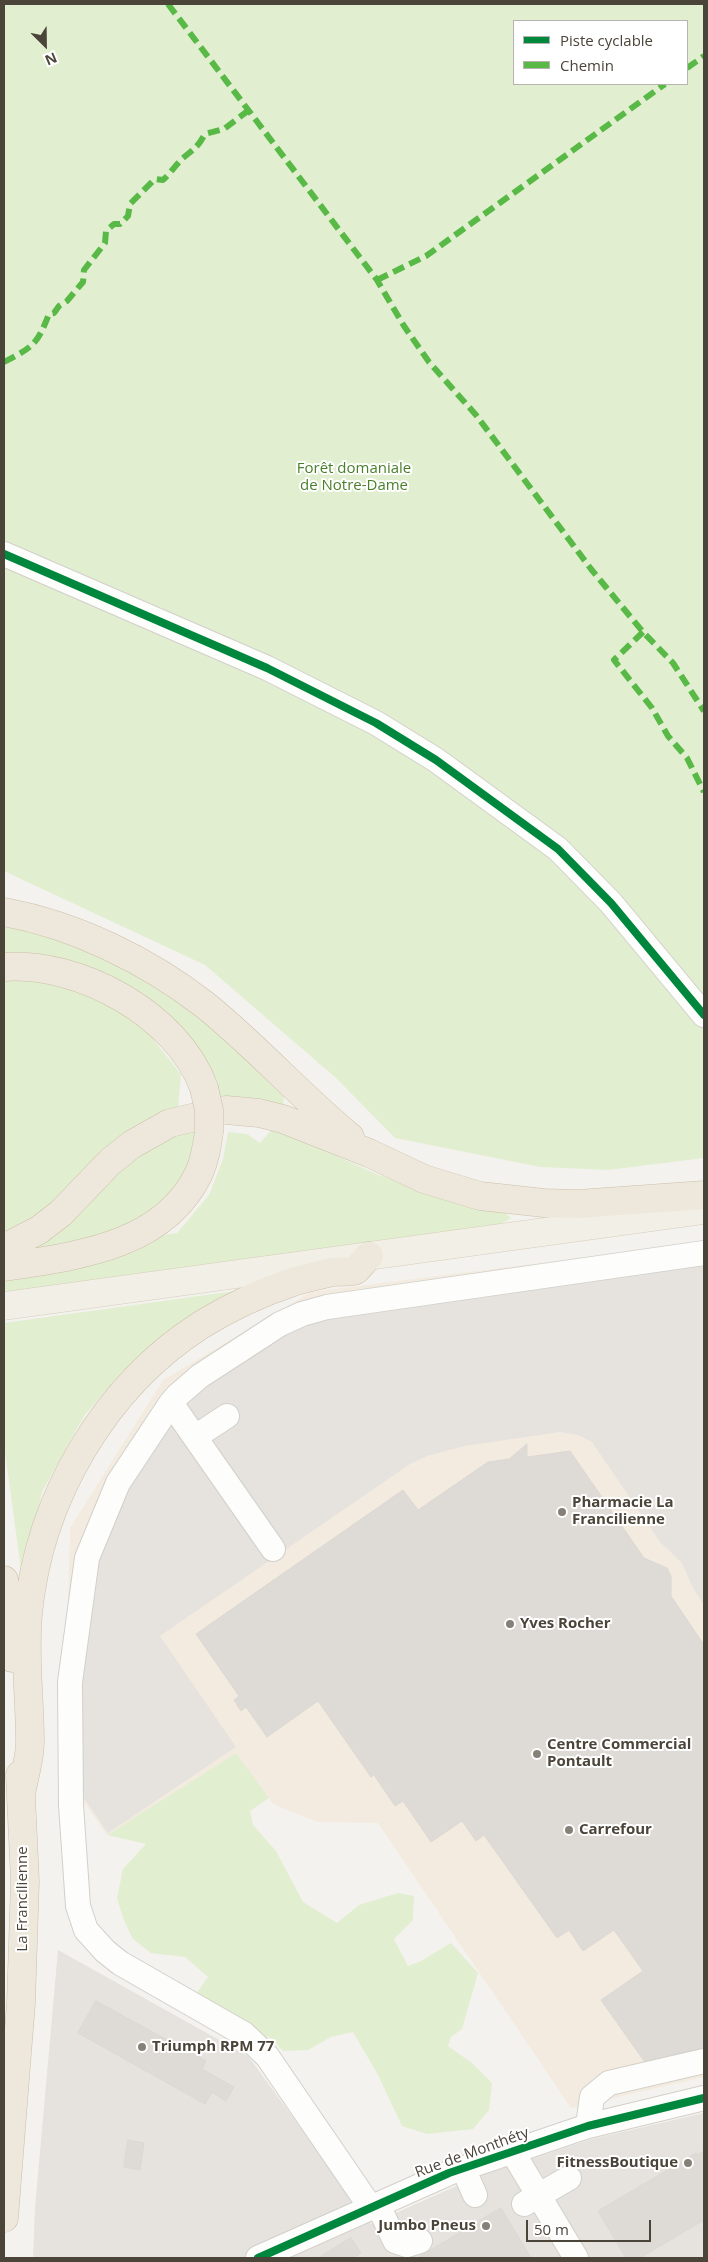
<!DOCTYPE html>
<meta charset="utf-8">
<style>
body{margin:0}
#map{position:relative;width:708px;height:2262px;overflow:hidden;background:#f4f2ee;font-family:"Open Sans",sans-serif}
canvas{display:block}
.frame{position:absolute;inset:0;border:5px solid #4b4439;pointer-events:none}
.legend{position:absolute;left:513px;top:20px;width:175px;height:65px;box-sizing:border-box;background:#fff;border:1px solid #b7b4b0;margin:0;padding:6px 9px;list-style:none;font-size:15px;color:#4b4439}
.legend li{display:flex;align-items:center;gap:10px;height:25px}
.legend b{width:25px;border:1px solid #b7b4b0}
.north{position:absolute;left:20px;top:20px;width:50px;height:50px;-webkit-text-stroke:4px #fff;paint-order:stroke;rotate:157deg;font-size:14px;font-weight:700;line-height:20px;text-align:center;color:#4b4439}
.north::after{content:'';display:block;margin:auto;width:18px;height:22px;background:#4b4439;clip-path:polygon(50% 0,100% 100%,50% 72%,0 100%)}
.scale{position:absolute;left:526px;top:2220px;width:125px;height:22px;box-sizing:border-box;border:2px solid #4b4439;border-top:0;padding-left:6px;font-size:15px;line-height:18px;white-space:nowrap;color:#4b4439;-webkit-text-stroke:4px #fff;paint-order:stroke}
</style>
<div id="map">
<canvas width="708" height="2262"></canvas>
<div class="frame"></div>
<ul class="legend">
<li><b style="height:6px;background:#00873e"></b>Piste cyclable</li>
<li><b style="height:6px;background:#58b947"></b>Chemin</li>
</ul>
<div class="north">N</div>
<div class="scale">50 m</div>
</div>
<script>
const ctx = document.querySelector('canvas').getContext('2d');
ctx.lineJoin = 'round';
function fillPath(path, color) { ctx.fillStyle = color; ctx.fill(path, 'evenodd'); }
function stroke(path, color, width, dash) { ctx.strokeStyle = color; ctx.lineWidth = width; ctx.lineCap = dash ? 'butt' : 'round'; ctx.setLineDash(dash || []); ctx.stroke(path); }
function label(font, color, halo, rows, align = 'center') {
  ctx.font = font + ' "Open Sans",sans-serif'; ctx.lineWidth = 4; ctx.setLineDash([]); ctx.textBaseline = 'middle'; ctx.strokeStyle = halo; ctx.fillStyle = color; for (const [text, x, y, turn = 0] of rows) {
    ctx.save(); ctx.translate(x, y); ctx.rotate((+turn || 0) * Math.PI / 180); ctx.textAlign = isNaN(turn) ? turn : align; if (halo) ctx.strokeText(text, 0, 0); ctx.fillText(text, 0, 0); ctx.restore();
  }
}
fillPath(new Path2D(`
 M704,1242V2077L571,2108L378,1823L317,1822L273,1804L236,1753L107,1835L64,1774L70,1528L163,1380L311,1292Z`), '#f3ebdf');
fillPath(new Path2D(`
 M58,1950L248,2056L371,2224L479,2176L592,2139L704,2113V2258H33L35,2208Z`), '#e6e2de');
fillPath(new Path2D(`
 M4,4H704V1158L608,1170L540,1167L395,1138L336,1078L205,965L4,871ZM514,21H687V84H514Z
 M4,921L113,959L165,990L220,1032L284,1097L283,1107L223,1104L173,1027L4,958Z
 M54,979L106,1003L144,1028L181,1074L178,1108L136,1126L44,1213L4,1235V980Z
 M190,1126L199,1133L191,1167L152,1219L4,1262L115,1170Z
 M274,1127L376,1174L436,1195L500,1209L511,1218L496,1227L4,1296V1277L136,1249L163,1235L177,1233L209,1195L223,1159L228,1132L247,1134L260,1143Z
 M235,1291L160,1339L119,1375L84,1416L42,1492L23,1585L4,1444V1323Z
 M236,1753L269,1798L250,1811L253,1825L276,1851L303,1902L337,1923L359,1905L398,1893L414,1896L413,1920L394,1939L408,1966L421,1961L451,1943L478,1973L462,2029L451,2037L448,2046L472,2063L492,2083L489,2110L473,2129L427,2134L402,2126L378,2075L353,2032L331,2037L308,2050L283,2051L271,2038L246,2032L193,1998L208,1977L185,1957L151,1953L133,1939L123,1918L117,1898L123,1869L146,1844L107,1835Z`), '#e1eecf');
fillPath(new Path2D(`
 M704,1262V1605L693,1588L682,1563L660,1542L592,1442L578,1435L560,1432L465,1446L427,1456L410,1464L160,1636L236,1747L108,1833L79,1791L80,1681L95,1567L124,1497L163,1426L187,1398L254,1348L319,1318Z
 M685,2119L701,2147L695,2151L696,2153L598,2211L626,2258H592L559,2203L570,2196L557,2174L560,2172L554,2161L588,2143Z
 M487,2190L520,2197L556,2258H531L501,2208L426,2253L409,2221L450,2197L455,2205Z`), '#e6e3df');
const building = new Path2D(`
 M527,1444V1457L570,1451L644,1558L667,1568L671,1576V1596L704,1645V2048L644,2061L601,2000L643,1971L614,1930L583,1951L569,1930L557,1938L484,1835L476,1841L462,1821L431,1842L403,1801L395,1806L374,1775L371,1777L318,1701L267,1737L246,1707L241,1711L234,1700L239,1696L196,1634L403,1490L418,1510L488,1462L509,1459Z
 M96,2001L206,2061L202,2069L234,2087L226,2101L212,2092L205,2104L78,2033Z
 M128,2140L144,2143L140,2170L124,2167Z
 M704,2151V2220L640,2258H626L598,2211L696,2153L697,2155Z
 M501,2208L531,2258H417L424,2254Z
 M351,2238L361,2253L353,2258H318Z`);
fillPath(building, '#dedbd6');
stroke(building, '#dcd9d4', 1);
const minor = new Path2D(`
 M4,554L267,668L376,723L436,760L558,849L611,903L704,1015
 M171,1403L273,1549
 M195,1437L227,1416
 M588,2126L592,2097L609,2083L704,2061
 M512,2151L576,2258
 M463,2168L475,2195
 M524,2204L569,2178
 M378,2205L395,2241L407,2245L420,2241
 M371,2208L267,2056L244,2034L120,1963L105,1951L86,1930L78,1906L71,1805L70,1682L87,1558L118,1483L171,1403L178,1395L200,1376L280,1324L302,1314L327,1307L704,1253
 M258,2258L449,2173L588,2126L704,2098`);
const major = new Path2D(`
 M4,1306L704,1210`);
const highway = new Path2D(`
 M4,912C75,925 147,960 205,1005C256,1046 300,1096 350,1137
 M4,967C79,961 178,1015 204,1088
 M4,1248L39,1230L61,1213L110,1162L131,1145L170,1123L226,1110L259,1113L283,1119L369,1153L424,1179L480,1196L544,1203L578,1204L704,1195
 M4,1267C76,1256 164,1247 199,1173C205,1160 207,1146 209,1132
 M4,1580L12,1658
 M21,1794C24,1777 30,1759 30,1742C30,1699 24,1657 28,1614C39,1499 104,1387 201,1325C230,1307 260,1293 293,1282C306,1278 320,1275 333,1272C340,1271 350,1273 356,1270C360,1266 365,1260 369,1256
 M4,2218L21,2003L25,1881L20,1775`);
stroke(minor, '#d2d0cb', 26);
stroke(major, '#d6cebb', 29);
stroke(highway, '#ccbfa9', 29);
stroke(minor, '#fdfdfc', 24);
stroke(major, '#f2efe6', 28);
stroke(highway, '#ede8db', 28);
const highwayBridge = new Path2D(`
 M204,1088L209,1110V1132`);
stroke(highwayBridge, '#ccbfa9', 29, []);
stroke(highwayBridge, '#ede8db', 28);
stroke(new Path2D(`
 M168,4L377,280L404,326L429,362L476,415L591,569L643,632L673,663L704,711
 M687,68L704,56
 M377,280L426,256L665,84
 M4,362C33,347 37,345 49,314L54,313L59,306L67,301L83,282L84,270L105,243L106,231L114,224H120L128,216L130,204L155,179L163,180C170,174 177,163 183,158C195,148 197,148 205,134L224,129L249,110
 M643,632L614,660L652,708L668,736L687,758L704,792`), '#58b947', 6, [12, 6]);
stroke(new Path2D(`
 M4,554L267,668L376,723L436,760L558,849L611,903L704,1015
 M258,2258L449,2173L588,2126L704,2098`), '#00873e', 8);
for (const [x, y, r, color] of [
 [562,1512,5,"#868178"],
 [510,1624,5,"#868178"],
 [537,1754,5,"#868178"],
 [569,1830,5,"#868178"],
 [142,2047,5,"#868178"],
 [688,2163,5,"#868178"],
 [486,2226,5,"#868178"]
]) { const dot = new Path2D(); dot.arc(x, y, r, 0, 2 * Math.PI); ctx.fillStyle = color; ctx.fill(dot); stroke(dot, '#fff', 2); }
label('15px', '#4a7f2a', '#fff', [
 ["Forêt domaniale",354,469],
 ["de Notre-Dame",354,486]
]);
label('bold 15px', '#4b4439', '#fff', [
 ["Pharmacie La",572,1503],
 ["Francilienne",572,1520],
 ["Yves Rocher",520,1624],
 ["Centre Commercial",547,1745],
 ["Pontault",547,1762],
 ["Carrefour",579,1830],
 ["Triumph RPM 77",152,2047],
 ["FitnessBoutique",678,2163,"right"],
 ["Jumbo Pneus",476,2226,"right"]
], 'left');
label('15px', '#4b4439', '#fff', [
 ["La Francilienne",23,1899,-90],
 ["Rue de Monthéty",472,2153,-20]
]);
</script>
